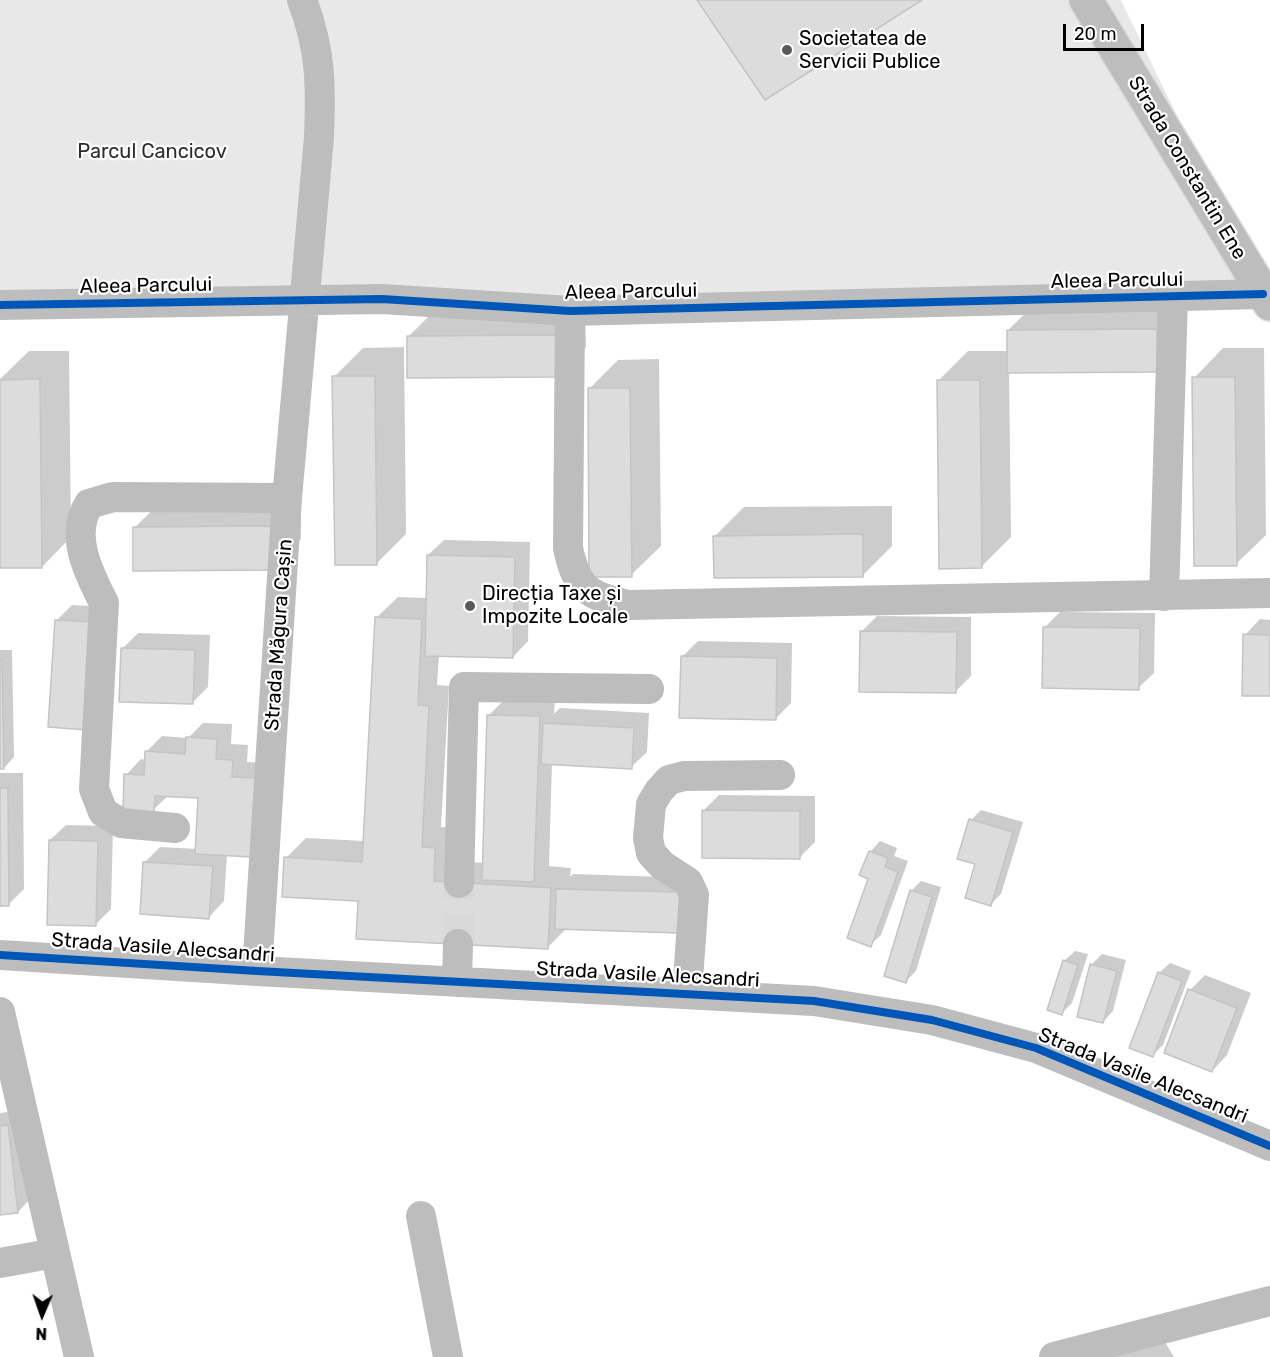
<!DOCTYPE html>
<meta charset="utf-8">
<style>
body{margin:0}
#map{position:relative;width:1270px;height:1357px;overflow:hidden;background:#fff;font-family:Rubik,sans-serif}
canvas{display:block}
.north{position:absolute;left:12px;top:1285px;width:60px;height:60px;-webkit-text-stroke:4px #fff;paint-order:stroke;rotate:182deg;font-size:16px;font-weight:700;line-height:24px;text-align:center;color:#000}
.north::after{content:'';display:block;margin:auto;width:21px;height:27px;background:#000;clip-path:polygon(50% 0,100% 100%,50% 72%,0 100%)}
.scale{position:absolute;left:1063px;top:24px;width:81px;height:27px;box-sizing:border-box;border:3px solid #000;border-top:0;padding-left:8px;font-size:18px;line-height:21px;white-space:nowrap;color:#000;-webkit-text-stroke:4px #fff;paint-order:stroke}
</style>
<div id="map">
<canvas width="1270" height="1357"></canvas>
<div class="north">N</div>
<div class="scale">20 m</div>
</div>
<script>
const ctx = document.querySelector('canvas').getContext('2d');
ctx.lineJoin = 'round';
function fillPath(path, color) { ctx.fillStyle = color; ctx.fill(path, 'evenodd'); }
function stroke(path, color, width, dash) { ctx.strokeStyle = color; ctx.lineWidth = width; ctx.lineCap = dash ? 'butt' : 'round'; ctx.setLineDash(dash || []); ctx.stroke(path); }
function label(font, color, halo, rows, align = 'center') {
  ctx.font = font + ' Rubik,sans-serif'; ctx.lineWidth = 4.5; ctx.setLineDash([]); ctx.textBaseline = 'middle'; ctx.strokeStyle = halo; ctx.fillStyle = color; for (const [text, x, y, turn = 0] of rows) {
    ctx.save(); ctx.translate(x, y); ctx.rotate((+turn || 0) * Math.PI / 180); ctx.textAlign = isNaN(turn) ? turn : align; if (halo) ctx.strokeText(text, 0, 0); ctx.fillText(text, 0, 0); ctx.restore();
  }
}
fillPath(new Path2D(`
 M0,0H1121L1263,294L0,306Z`), '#e8e8e8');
fillPath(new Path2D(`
 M1185,300L1186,341L1009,371L1011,537L982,566L939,380L968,351H1009L1008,330L1038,301Z
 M585,306L586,347L556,376L408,337L438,307Z
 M404,347L406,534L377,563L334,377L363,348Z
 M1223,348H1264L1266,535L1236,564L1194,378Z
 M29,351H69L71,537L42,567L0,454V379Z
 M659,359L661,546L631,575L589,389L618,360Z
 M301,498V539L272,568L134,528L164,499Z
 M892,506V546L863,575L715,536L744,507Z
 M444,540L530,542L528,641L513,657L439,655L437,685L449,686L441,827L455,828L453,861L484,863L489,715L504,700L555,701L554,714L560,708L649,713L647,752L631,767L552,763L549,866L571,868L570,877L573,874L695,878L694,916L567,928L547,948L359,899L286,858L306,838L364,841L377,617L398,597L427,598L428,555Z
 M72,605L109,607L103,713L56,621Z
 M1060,612L1155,613L1154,673L1138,688L1045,627Z
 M877,616L971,617V676L955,692L862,631Z
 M1260,619L1270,620V695L1245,635Z
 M138,633L210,635L208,687L192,703L123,648Z
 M698,641L792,643L791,703L776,718L682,657Z
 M0,650H12L14,757L4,768H0Z
 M203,723L232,724L231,744L248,745L247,762L270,763L227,854L224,901L209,917L145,862L160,847L197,849L200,797L169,795L153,810L126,775L141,759L146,760V752L162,736L188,738Z
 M0,773H23L24,889L8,905H0Z
 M719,795L815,796V842L799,858L704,810Z
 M981,810L1023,822L1001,894L991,904L977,863L971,820Z
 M66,825L113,826L111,909L96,924L50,840Z
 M880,841L897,848L894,856L908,861L881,935L870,945V852Z
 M921,881L941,887L916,971L906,981L911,891Z
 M1075,951L1088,954L1072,1003L1062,1013L1064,961Z
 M1102,954L1126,960L1113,1011L1103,1022L1092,964Z
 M1170,963L1191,971L1163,1045L1153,1055L1159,973Z
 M1205,975L1251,993L1227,1055L1212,1071L1190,990Z
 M23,1110L33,1196L18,1212L0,1214V1113Z
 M1162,1337L1174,1357H1106Z`), '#0003');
const building = new Path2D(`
 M697,0H922L765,100Z
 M1157,329V372L1007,373V330Z
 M557,335V377L407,378V336Z
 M332,376H375L377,565H335Z
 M1192,377H1235L1237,566H1194Z
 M40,379L42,568H0V380Z
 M937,380H980L982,568L939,569Z
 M588,388H630L632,577H589Z
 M272,526L273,570L133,571V527Z
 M863,534V577L714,578L713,536Z
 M427,555L515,557L513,658L425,656Z
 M375,617L422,619L418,705L429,706L422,847L435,848L434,881L551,888L548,949L356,939L358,901L282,897L284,857L362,862Z
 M55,620L94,622L88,730L48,727Z
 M1043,627L1140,628L1139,690L1042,688Z
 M860,631L957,632L956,693L859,692Z
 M1243,634L1270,635V696H1242Z
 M121,648L195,650L193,704L119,702Z
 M681,656L777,658L776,720L679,718Z
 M0,659H2L4,769H0Z
 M487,715L540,716L534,882L482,880Z
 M543,723L634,728L632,769L541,764Z
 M186,737L217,739L216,759L233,760L232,777L256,778L252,857L195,854L198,798L155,796L154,812L123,810L124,774L144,775L145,751L185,754Z
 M0,788H8L9,906H0Z
 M702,810L800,811V859L702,858Z
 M969,819L1013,832L991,906L965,898L975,864L957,859Z
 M49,840L98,841L96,926L47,925Z
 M869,851L888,858L885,867L898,872L871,947L847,938L868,879L859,875Z
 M143,862L213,866L209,919L140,914Z
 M556,889L680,892L679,933L555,929Z
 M910,890L932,897L906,983L884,976Z
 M1063,960L1078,965L1062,1015L1047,1010Z
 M1090,964L1117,971L1103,1023L1077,1017Z
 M1158,972L1182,981L1153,1057L1129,1048Z
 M1188,989L1237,1008L1212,1072L1164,1053Z
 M8,1125L18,1213L0,1215V1126Z`);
fillPath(building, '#dcdcdc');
stroke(building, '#c4c4c4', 1.5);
stroke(new Path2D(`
 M458,944L459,883`), '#d9d9d9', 30, [30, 15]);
const major = new Path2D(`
 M1086,0L1270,304`);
stroke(major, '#dbdbdb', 36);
stroke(new Path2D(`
 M0,305L382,299L570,311L1263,294
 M570,311L568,548C577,590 588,595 628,605L1270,593
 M1164,596L1173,296
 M175,828L121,823L103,812L94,789L104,603C89,574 69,535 89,504L113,497L287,498
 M459,883L464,687L649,689
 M0,955L257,971L814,1001L932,1020L1036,1048L1270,1146
 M257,971L287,498L319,137C321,84 321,50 302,0
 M457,982L458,944
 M687,994L694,895L688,882L662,865L651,853L648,838L651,804L659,791L669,780L684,776L780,775
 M0,1012L79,1357
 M421,1216L448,1357
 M0,1263L55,1253
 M1054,1357L1270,1301`), '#bdbdbd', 30);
stroke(major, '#bdbdbd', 33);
stroke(new Path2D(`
 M0,305L382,299L570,311L1263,294
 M0,955L257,971L814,1001L932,1020L1036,1048L1270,1146`), '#0057b8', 8);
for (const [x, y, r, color] of [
 [787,50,6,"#595959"],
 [470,606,6,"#595959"]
]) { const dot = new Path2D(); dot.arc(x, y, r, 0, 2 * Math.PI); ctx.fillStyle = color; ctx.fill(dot); stroke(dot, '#fff', 2); }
label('20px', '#000', '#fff', [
 ["Societatea de",799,39],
 ["Servicii Publice",799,62],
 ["Direcția Taxe și",482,594],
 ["Impozite Locale",482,617]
], 'left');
label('20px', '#2d2d2d', '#fff', [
 ["Parcul Cancicov",152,152]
]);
label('20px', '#000', '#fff', [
 ["Strada Constantin Ene",1187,168,59],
 ["Aleea Parcului",1117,281,-1],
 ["Aleea Parcului",146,286,-1],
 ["Aleea Parcului",631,292,-1],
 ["Strada Măgura Cașin",279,635,-86],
 ["Strada Vasile Alecsandri",163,948,4],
 ["Strada Vasile Alecsandri",648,975,3],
 ["Strada Vasile Alecsandri",1143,1076,22]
]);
</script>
